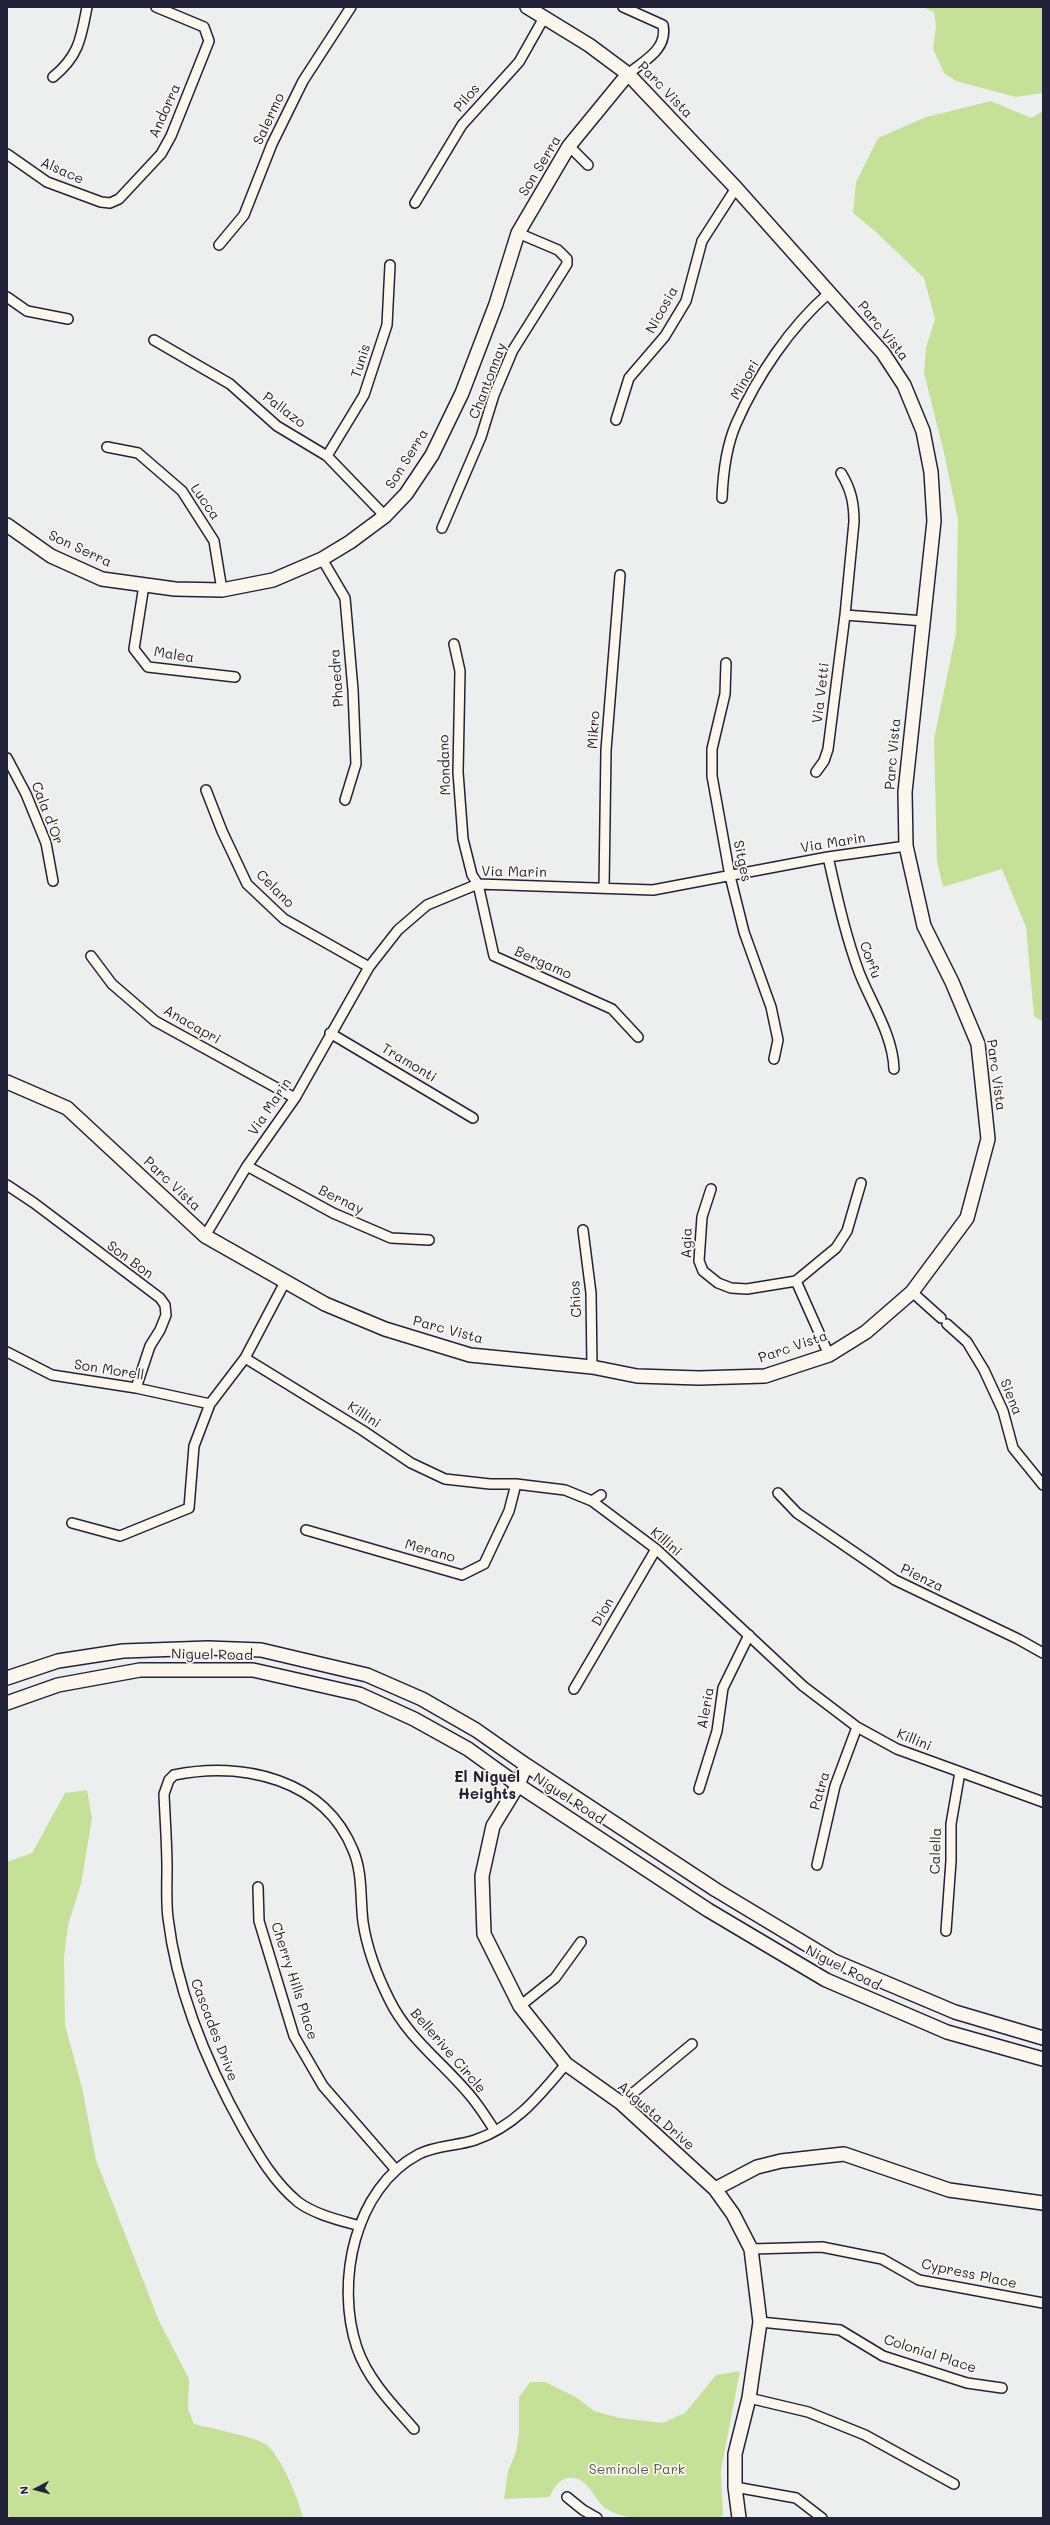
<!DOCTYPE html>
<style>
body{margin:0}
#map{position:relative;width:1050px;height:2525px;overflow:hidden;background:#edefef;font-family:Mali,sans-serif}
canvas{display:block}
.frame{position:absolute;inset:0;border:8px solid #22223b;pointer-events:none}
.north{position:absolute;left:16px;top:2469px;width:40px;height:40px;-webkit-text-stroke:3px #fbf7ec;paint-order:stroke;rotate:264deg;font-size:11px;font-weight:700;line-height:16px;text-align:center;color:#22223b}
.north::after{content:'';display:block;margin:auto;width:14px;height:18px;background:#22223b;clip-path:polygon(50% 0,100% 100%,50% 72%,0 100%)}
</style>
<div id="map">
<canvas width="1050" height="2525"></canvas>
<div class="frame"></div>
<div class="north">N</div>
</div>
<script>
const ctx = document.querySelector('canvas').getContext('2d');
ctx.lineJoin = 'round';
function fillPath(path, color) { ctx.fillStyle = color; ctx.fill(path, 'evenodd'); }
function stroke(path, color, width, dash) { ctx.strokeStyle = color; ctx.lineWidth = width; ctx.lineCap = dash ? 'butt' : 'round'; ctx.setLineDash(dash || []); ctx.stroke(path); }
function label(font, color, halo, rows, align = 'center') {
  ctx.font = font + ' Mali,sans-serif'; ctx.lineWidth = 3.5; ctx.setLineDash([]); ctx.textBaseline = 'middle'; ctx.strokeStyle = halo; ctx.fillStyle = color; for (const [text, x, y, turn = 0] of rows) {
    ctx.save(); ctx.translate(x, y); ctx.rotate((+turn || 0) * Math.PI / 180); ctx.textAlign = isNaN(turn) ? turn : align; if (halo) ctx.strokeText(text, 0, 0); ctx.fillText(text, 0, 0); ctx.restore();
  }
}
fillPath(new Path2D(`
 M922,7H1043V93L1016,97L956,81L944,73L933,49L936,26L934,12Z
 M991,101L1031,118L1043,111V1022L1034,1016L1026,927L1002,869L943,887L937,862L934,739L956,633L958,519L944,453L924,373L926,348L935,319L924,278L876,232L853,213L856,182L878,138L926,117Z
 M87,1790L92,1818L81,1884L68,1925L64,1957L65,2025L82,2088L96,2160L159,2321L189,2379L188,2409L194,2424C208,2428 259,2437 268,2446C283,2461 298,2498 303,2518H10L7,2512V1862L32,1853L65,1793Z
 M740,2371L721,2470L723,2515L718,2518C689,2518 632,2524 608,2510C594,2502 591,2480 573,2478C561,2476 553,2487 550,2497L504,2499L508,2471L516,2452L519,2432V2397L530,2382H545L576,2397L594,2411L620,2418L663,2423L685,2413L716,2375Z`), '#c5e097');
const street = new Path2D(`
 M623,7L663,25C668,49 645,60 628,74
 M53,77C79,56 81,38 87,7
 M569,146L588,165
 M7,154L47,182L101,202L110,203L119,199L161,154L171,136L209,41L204,27L156,7
 M415,203L462,125L519,62L545,16
 M219,245L244,215L272,144L303,81L351,7
 M7,297L27,311L68,319
 M154,340L230,384L277,426L327,456L385,516
 M616,420L629,378L665,336L686,301L702,241L736,188
 M107,447L138,453L182,491L214,541L222,590
 M327,456L364,395L387,325L390,265
 M722,498C723,473 726,447 736,424C757,376 790,327 829,293
 M442,528L481,437L494,395L513,350L567,264V259L558,250L518,233
 M322,559L345,598L353,690L356,764L345,800
 M144,585L134,649L148,667L235,677
 M845,615L924,621
 M454,644L460,671L458,772L463,839L472,875L478,884L494,956L612,1009L638,1037
 M726,663L725,694L712,749V776L730,876L744,932L771,1007L778,1040L774,1059
 M7,758L26,794L46,843L53,881
 M816,772L824,761L828,749L845,615L854,522C854,503 851,489 841,473
 M206,790L222,831L247,884L284,919L369,967
 M828,857C837,896 845,934 859,972C871,1003 893,1035 894,1069
 M604,888L606,750L620,575
 M91,956L112,984L155,1021L295,1098
 M330,1033L473,1118
 M247,1166L333,1213L391,1238L429,1240
 M7,1185L34,1203L160,1298L165,1305L166,1315L160,1330L150,1346L136,1388
 M711,1189L702,1217L699,1261L703,1271L718,1283L731,1288L747,1289L796,1281L836,1248L847,1231L861,1183
 M583,1230L591,1293L592,1367
 M205,1236L247,1166L295,1098L369,967L398,930L427,905L478,884L653,890L828,857L906,846
 M796,1281L829,1355
 M912,1292L941,1318
 M947,1324L967,1342L984,1370L1003,1411L1013,1448L1043,1485
 M7,1352L52,1375L136,1388L210,1404
 M245,1358L362,1430L411,1463L445,1479L490,1484H516L565,1490L592,1501L656,1549L803,1686L857,1727L897,1749L1043,1802
 M778,1493L797,1513L895,1580L1018,1639L1043,1653
 M592,1501L601,1495
 M72,1523L120,1536L189,1508L194,1446L210,1404L245,1358L285,1282
 M306,1530L462,1575L484,1564L509,1511L516,1484
 M574,1689L656,1549
 M699,1789L717,1731L723,1688L749,1635
 M817,1865L835,1786L857,1727
 M258,1887L259,1921L294,2036L323,2086L396,2170
 M946,1931L951,1861V1824L960,1772
 M520,2006L555,1978L581,1942
 M621,2103L692,2044
 M360,2226C339,2220 316,2215 298,2202C274,2182 259,2156 244,2130C207,2064 177,1993 168,1918C166,1902 167,1885 167,1869C167,1844 165,1819 164,1794L169,1780L174,1775C243,1761 324,1779 353,1850C363,1873 360,1899 363,1922C367,1949 377,1975 389,1999C408,2039 446,2065 473,2099C481,2109 488,2120 495,2131
 M751,2249L822,2247L882,2259L919,2280L1043,2303
 M760,2322L840,2330L883,2356L967,2383L1002,2388
 M749,2398L808,2412L865,2435L954,2484
 M414,2429C393,2405 368,2380 357,2348C335,2283 354,2188 419,2154C437,2145 457,2146 475,2140C516,2126 539,2096 566,2064
 M735,2487L796,2498L822,2518
 M567,2497L583,2510L597,2518`);
const secondary = new Path2D(`
 M7,525L51,556L102,579L175,589L222,590L273,580L322,559L350,542L385,516L406,494L432,455L462,393L496,304L518,233L569,146L628,74
 M7,1082L67,1108L205,1236L325,1304L385,1329L470,1355L592,1367L637,1376L699,1378L765,1376L829,1355L866,1332L912,1292L967,1218L988,1139L978,1044L952,982L924,926L906,846L905,792L934,521L931,472L923,431L904,385L883,353L736,188L628,74L589,45L527,7
 M7,1678L58,1661L123,1651L208,1648L261,1650L367,1675L422,1699L476,1730L526,1765L716,1890L834,1961L955,2012L1043,2038
 M7,1703L58,1685L140,1670H253L359,1694L414,1719L468,1749L518,1785L708,1910L826,1980L947,2032L1043,2059
 M526,1765L518,1785L493,1826L482,1876L484,1934L520,2006L566,2064L621,2103L715,2189L733,2214L751,2249L760,2322L749,2398L735,2454V2487L739,2518
 M715,2189L757,2167L781,2161L844,2154L949,2190L1043,2203`);
stroke(street, '#22223b', 12);
stroke(secondary, '#22223b', 16);
stroke(street, '#fbf7ec', 9);
stroke(secondary, '#fbf7ec', 13);
label('14px', '#22223b', '#fbf7ec', [
 ["Parc Vista",665,90,46],
 ["Pilos",467,98,-49],
 ["Andorra",165,111,-66],
 ["Salermo",269,119,-65],
 ["Son Serra",540,166,-59],
 ["Alsace",62,171,24],
 ["Nicosia",662,310,-61],
 ["Parc Vista",883,331,51],
 ["Tunis",361,361,-72],
 ["Minori",745,380,-60],
 ["Chantonnay",488,381,-69],
 ["Pallazo",284,410,37],
 ["Son Serra",407,459,-58],
 ["Lucca",205,502,55],
 ["Son Serra",80,549,25],
 ["Malea",174,655,9],
 ["Phaedra",337,678,-94],
 ["Via Vetti",821,693,-83],
 ["Mikro",594,730,-86],
 ["Parc Vista",893,754,-85],
 ["Mondano",445,765,-92],
 ["Cala d'Or",47,813,69],
 ["Via Marin",833,843,-9],
 ["Sitges",742,861,78],
 ["Via Marin",514,872,1],
 ["Celano",275,889,45],
 ["Corfu",870,960,70],
 ["Bergamo",543,963,24],
 ["Anacapri",192,1025,30],
 ["Tramonti",409,1063,31],
 ["Parc Vista",996,1075,82],
 ["Via Marin",270,1107,-56],
 ["Parc Vista",172,1184,43],
 ["Bernay",341,1200,26],
 ["Agia",687,1243,-89],
 ["Son Bon",130,1260,36],
 ["Chios",576,1299,-93],
 ["Parc Vista",448,1330,15],
 ["Parc Vista",793,1347,-19],
 ["Son Morell",109,1370,9],
 ["Siena",1011,1397,68],
 ["Killini",364,1415,33],
 ["Killini",666,1542,41],
 ["Merano",430,1551,16],
 ["Pienza",922,1578,26],
 ["Dion",603,1612,-60],
 ["Niguel Road",212,1655,1],
 ["Aleria",706,1708,-80],
 ["Killini",914,1740,22],
 ["Patra",820,1791,-74],
 ["Niguel Road",569,1799,33],
 ["Calella",936,1851,-88],
 ["Niguel Road",843,1968,27],
 ["Cherry Hills Place",294,1981,72],
 ["Cascades Drive",214,2030,69],
 ["Bellerive Circle",448,2051,49],
 ["Augusta Drive",656,2116,41],
 ["Cypress Place",969,2274,12],
 ["Colonial Place",930,2354,18]
]);
label('14px', '#535b57', '#fbf7ec', [
 ["Seminole Park",637,2470]
]);
label('bold 15px', '#22223b', '#fbf7ec', [
 ["El Niguel",487,1777],
 ["Heights",487,1794]
]);
</script>
